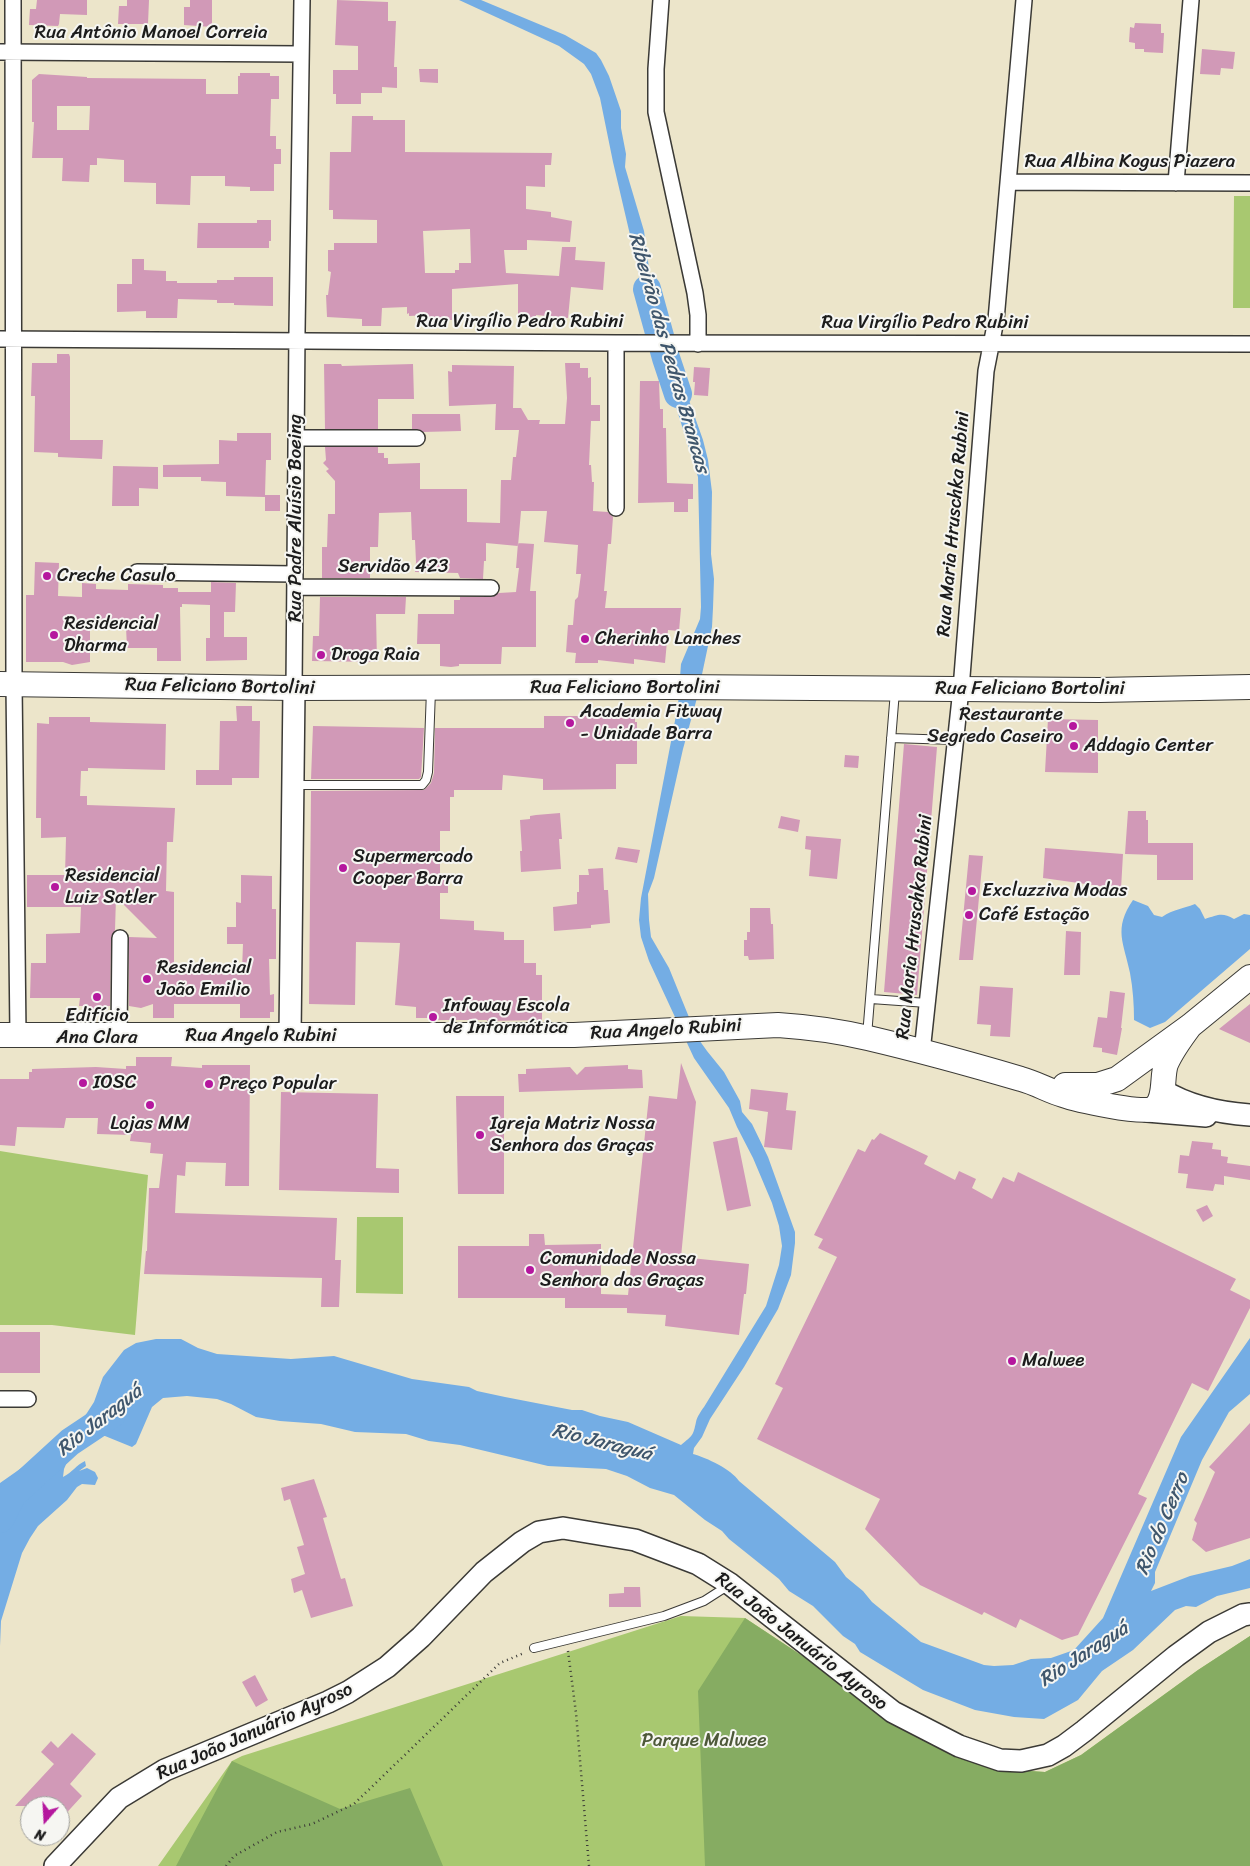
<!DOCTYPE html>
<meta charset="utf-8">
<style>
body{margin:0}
#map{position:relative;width:1250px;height:1866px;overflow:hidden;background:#ece5ca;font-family:Sriracha,sans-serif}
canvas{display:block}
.north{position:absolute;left:20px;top:1796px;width:50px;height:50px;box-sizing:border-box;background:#f6f6f2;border:1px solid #9f9f9c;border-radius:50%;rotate:199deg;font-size:14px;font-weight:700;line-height:20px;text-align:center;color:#1c1c1c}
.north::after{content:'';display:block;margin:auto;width:18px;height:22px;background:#b5179e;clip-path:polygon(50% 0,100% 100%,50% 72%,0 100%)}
</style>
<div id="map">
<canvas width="1250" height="1866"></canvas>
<div class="north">N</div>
</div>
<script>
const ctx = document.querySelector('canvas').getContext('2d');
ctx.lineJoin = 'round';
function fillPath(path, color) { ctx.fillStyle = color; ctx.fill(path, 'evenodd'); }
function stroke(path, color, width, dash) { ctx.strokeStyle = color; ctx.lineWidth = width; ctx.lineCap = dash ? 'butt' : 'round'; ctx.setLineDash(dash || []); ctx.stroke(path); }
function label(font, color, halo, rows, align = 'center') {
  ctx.font = font + ' Sriracha,sans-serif'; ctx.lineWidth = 4; ctx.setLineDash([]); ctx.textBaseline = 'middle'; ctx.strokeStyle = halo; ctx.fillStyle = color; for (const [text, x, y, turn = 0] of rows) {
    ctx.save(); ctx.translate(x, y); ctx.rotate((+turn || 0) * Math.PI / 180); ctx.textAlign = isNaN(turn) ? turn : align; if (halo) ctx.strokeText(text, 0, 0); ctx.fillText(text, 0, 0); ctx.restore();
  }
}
fillPath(new Path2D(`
 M1234,196H1250V308H1233Z
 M0,1151L148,1175L135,1335L52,1325H0Z
 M357,1217H403V1294L356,1293Z
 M681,1616L745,1618L916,1731L1000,1769L1045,1772L1081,1755L1198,1670L1250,1636V1866H158L232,1761L242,1756Z`), '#a8c870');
fillPath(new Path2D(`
 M745,1618L916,1731L1000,1769L1045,1772L1081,1755L1198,1670L1250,1636V1866H705L698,1691Z
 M232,1761L340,1809L410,1788L443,1866H176Z`), '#86ac62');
fillPath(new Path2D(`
 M459,0H481L565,35L596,53L601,60L609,76L621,111V128L626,154L625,167L644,231L650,276L662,326H651L648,312L613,162L600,98L591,74L584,64L559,46Z
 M658,358H674L703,440L708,460L712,492L711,554L714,579L713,608L712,627L697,698L683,749L654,878L648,894L649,920L651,937L669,968L697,1037L707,1051L724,1072L740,1101L742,1112L752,1124L768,1157L795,1232V1243L791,1275L778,1309L744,1367L710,1419L702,1437L694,1448L693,1454C707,1458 731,1469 739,1481L835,1562L846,1577L863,1591L872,1602L921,1642L984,1665L994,1666L1013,1665L1031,1659L1051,1658L1074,1650L1103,1618L1181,1437L1250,1338V1394L1229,1412L1202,1460L1155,1572V1583L1151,1591L1190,1576L1232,1566L1250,1559V1588L1217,1596L1196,1607L1186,1606L1175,1610L1133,1650L1102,1671L1078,1700L1044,1719L1014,1717L975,1710L923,1690L860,1652L855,1644L843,1636L813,1606L789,1591L779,1579L729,1539L722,1531L705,1520L674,1495L650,1488L627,1476L606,1469L548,1466L460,1445L429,1441L406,1434L355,1432L321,1424L280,1421L256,1417L231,1404L217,1399L187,1396L163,1398L152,1407L136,1444L132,1447L105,1436L78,1435L75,1440L69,1441L68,1444L72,1445L73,1448L64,1469L63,1477C73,1472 76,1465 85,1461L86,1466L79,1471L87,1468L95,1472L98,1478L95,1485L82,1484L77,1487L67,1500L38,1526L30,1538L22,1553L1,1621L0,1646V1483L30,1462L59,1436L85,1416L94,1402L103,1377L124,1350L136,1343L156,1339H181L198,1348L217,1354L291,1359L334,1356L412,1379L469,1387L477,1391L505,1397L572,1410H582L600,1416L628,1422L681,1445C693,1435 693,1436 696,1422C697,1417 701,1411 704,1407L766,1306L779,1265L782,1246L779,1226L772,1203L753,1158L737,1127L729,1108L694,1058L649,961L641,937L639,920L641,898L678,705L681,664L700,619L701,607L698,477L671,391Z
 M1133,900L1148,906L1154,915L1162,917C1174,909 1182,909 1195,904L1200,909L1205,919C1218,915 1222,912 1234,919L1244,914L1250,915V949L1165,1022L1150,1028L1134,1020C1134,1005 1133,989 1130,973C1124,943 1113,929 1133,900Z`), '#74ade4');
stroke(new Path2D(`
 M647,289L666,358L678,394
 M0,1519L12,1495L70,1442L112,1414`), '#74ade4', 28);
fillPath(new Path2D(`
 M37,0H87V15L60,14L59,24L58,26L29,25L30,9H36Z
 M127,0H149L148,24H118L119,6H127Z
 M190,0H212V27L184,25V7H190Z
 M337,0L388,2V21H396L394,67H397V88L382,87V93H361V104H336V94H333V70H358V46L335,45Z
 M1135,23L1161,24V33H1164L1163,53L1144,52V49H1135V43L1129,42L1130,27L1134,28Z
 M1202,49L1235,52L1233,69L1221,68L1220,75L1200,74Z
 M419,69H438V83L420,82Z
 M240,73H270V76H279V99H271L270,136H276V149H281V164H274V191H250V187L225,186V176H191L190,205L156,204V183L124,182V160L97,158V165H90L89,182L62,181L63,158H32L34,122H32V80L39,74L87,77V78L206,79V94H238V76H240ZM57,106H90L89,130H57Z
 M352,116H373V120H405V152L552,153L551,165H545V187L526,186V209L551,212V217L572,221L570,242L527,240V250H504L506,273L559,276L562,247H576L575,260L605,262L603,290L571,287L568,318L536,315V319L518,320V284L452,289V320H429V315L409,316V313L407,314V307L382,308L381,326H362V319L327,317L326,295H328L331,272L328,271V250H334V243H377V220L333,219V210H329L330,152H351ZM470,229L471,263H459V270H455V273H425L423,231Z
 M257,220H271V241H269V248H197L198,223H257Z
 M132,259H144V270L166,271V281H177V283H217V280H234V277H273V306L234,305V303H217V300L178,299L177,318H146V311L117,312V284H132Z
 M57,354H69L70,357V440H103L102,459L58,457V453L34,452L35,396H31L32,363H57Z
 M565,363H580V368H588V378L591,377V405H600V421H591L589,465H591L592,482H594L593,511L608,512L613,517L611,544H608L604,591H607L605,608H681L679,631L668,630L665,663L634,659V664L598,660V663H575L576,653L566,652L568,625H573L575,600L578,597L581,574H576L578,545L544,542L547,511H521L518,546L486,543V561H484L483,579L460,578L458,573L415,572L416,562L415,540H412L411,512L379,513L378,547H370V578H322V547H327L328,514H335V481L326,471L329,469L323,463L326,460L325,447H378V453H384V458H388V464L420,463V489H467V522L500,523L501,480H511L513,457H516L519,430H495L496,404L449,406L448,371L452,372V365L514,366L513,408H521L528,420H540L539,424H565L567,398Z
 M324,364H341L342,366L413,364L414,399H378V429H325Z
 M694,367L710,368L708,396L694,395L695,382H693Z
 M640,381H659L660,409H663V428H666L667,483L693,484V499H688V512H674V502L638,503Z
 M412,414H460L461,431L423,432L412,429Z
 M237,433H271V460H266L265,495H280V511H265V497L226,496V482L201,481V477H163V465L219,464V440L237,441Z
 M113,466L158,467V489L139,488V506H112Z
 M518,543L534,544L530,591H536V647H502L501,664H459V666L451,667L440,666V644H417L418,614H454V600H460V597H491L499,593L516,592L519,568H516Z
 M35,562L59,563L58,596L82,597V583L96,584V589L128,590V584L163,585V588H178V592H211V582L236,583L235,612H224V637H247V660L206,661V638H210V605L182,604V607H180L181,661H157V648H127L126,627L90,626V662L72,665L63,662H26V595H34Z
 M320,597H406L405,614H376L377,662L312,661L313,636H319Z
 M236,706H252V721H260L259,778H232V785H196V770H219L220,721H237Z
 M544,716H629L635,717V722H637V764H616V789L543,790V779L503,775L502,790H454V797H450V831H440V876H448V893H440V919L474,921V930L504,932V940H524V963H536V975H542V1020L487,1021V1020H433V1018H416V1007L395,1005L400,943L356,942L355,1005L309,1004L311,791L424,790L431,783L434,773L435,728H544Z
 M49,717H90V722L166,724L165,770L88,768V771H81L80,796H87V805L175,808L173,842H167L166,891L174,892V972L242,970L243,944H227V927H236V902L241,903V875L272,876V909H276V959H269L270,995L274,994V1012H270V1018H240V1004H174V1018H153V1004L141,1008L129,1006V937L157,938L116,897L115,930L111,938L110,1006H105V1010H88V1006H79L80,998H30L31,963H46V934L80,933L81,907H27V875H65L66,837L41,838V818H36L37,723L49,724Z
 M1048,719L1098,720V773L1045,772Z
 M313,726L424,728L421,777L419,779H311Z
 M904,744L937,747L917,995L884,992Z
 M845,755L859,756L858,768L844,767Z
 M1128,811H1146V820H1148V843H1193V880H1157V855L1125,854Z
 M560,813L562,839H559L561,869L521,872L520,851H522L520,820L530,819V816L536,815Z
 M781,816L800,820L798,832L778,828Z
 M806,836L841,839L837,879L809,876L811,850L805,849Z
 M618,847L640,850L637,863L615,859Z
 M1045,848L1123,854L1121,889L1043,878Z
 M969,855L983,856L973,960H959Z
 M603,868L604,890H608L610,923L591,925V928L554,931L553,907L577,904V892H579V875H589L588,869Z
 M750,908H770L771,924H773L774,959L749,960L748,956H744V940H747V932H750Z
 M1066,931L1081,932L1080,975H1064Z
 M980,986L1013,988L1010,1037L990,1036L991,1025L977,1024Z
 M1110,991L1125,993L1121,1028H1122L1117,1055L1102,1052V1048L1093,1047L1098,1017L1107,1018Z
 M1250,1004V1043L1219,1029Z
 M136,1057H172L171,1066L202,1068V1065H250L249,1186H225L226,1163L186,1162L185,1176L177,1175L175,1213L337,1218L335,1260H341L339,1307H321L322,1278L144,1274L146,1251H147L149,1188H159L163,1154L150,1153L151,1143L130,1141L131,1135L97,1134L98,1118H66L64,1128L17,1127L15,1146L0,1145V1079H29V1072H32V1069L96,1067L126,1069V1066H136Z
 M681,1063L696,1102L681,1257L749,1264L746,1294H744L739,1335L665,1326L666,1315L627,1313V1308H565V1298H458V1246H529V1234H544L545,1245L601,1244V1294L628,1295L649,1096L677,1099Z
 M628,1065V1069L642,1070L643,1088L519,1092L518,1074H526V1069L570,1067L577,1075L585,1067Z
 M751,1089L788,1093L786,1110L796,1111L792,1150L764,1147L768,1112L749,1109Z
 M281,1092L378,1094L376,1168L399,1169V1193L279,1190Z
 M456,1096H504V1194H458Z
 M880,1133L928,1156L924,1164L955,1180L959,1171L976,1179L972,1188L992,1199L1003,1177L1014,1182L1018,1172L1236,1279L1230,1290L1250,1300V1308L1208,1391L1192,1383L1138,1494L1147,1498L1078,1635L1062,1640L1020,1619L1016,1628L984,1612L982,1615L920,1585L865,1529L880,1499L757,1439L783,1388L775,1384L837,1257L818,1248L823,1239L814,1235L858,1149L865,1152L872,1139L874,1140Z
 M737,1137L751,1206L727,1211L713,1142Z
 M1192,1141L1213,1143L1212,1149L1221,1150V1156L1228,1157L1227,1163L1250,1166V1180L1224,1176V1185L1215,1184L1213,1191L1186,1188L1188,1174L1178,1173L1180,1155L1189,1156Z
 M1207,1205L1213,1216L1203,1222L1196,1210Z
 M0,1332H40V1373H0Z
 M1250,1423V1538L1206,1552L1192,1540L1197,1523L1194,1520L1215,1472L1209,1467Z
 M314,1479L327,1517L323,1518L341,1579L345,1578L353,1606L311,1618L302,1590L294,1593L291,1579L305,1574L297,1547L304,1545L290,1499L284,1501L281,1488Z
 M624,1587H640L641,1607H609V1594L624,1593Z
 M255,1675L268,1700L256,1707L242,1682Z
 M72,1733L96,1754L70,1784L82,1796L60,1820V1806H15L54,1764L41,1752L51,1741L58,1748Z`), '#d199b7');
const lane = new Path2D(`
 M891,738L955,740
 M295,785H422L426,780L428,772L431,690
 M871,999L927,1003
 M867,1036L895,691
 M534,1648L664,1616L704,1601L729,1585`);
const street = new Path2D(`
 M13,0L14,684L18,1035
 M661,0L656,69V112L695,293L698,315V344
 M0,52L301,54
 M1009,182L1250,183
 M1176,183L1191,0
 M0,339L616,343L1250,344
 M616,343V508
 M296,438H417
 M137,572L295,574
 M295,587L491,588
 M294,688L297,331L302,0
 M119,1036L120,938
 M922,1052L961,689L986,371L996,320L1024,0
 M0,1399H28`);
const secondary = new Path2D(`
 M290,1036L294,688
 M1162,1090C1188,1106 1220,1113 1250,1115
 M1147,1111L1206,1116
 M55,1866L119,1798L165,1770L328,1702L348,1692L387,1667L421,1637L484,1572L522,1542L539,1532L563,1528L635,1540L698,1564L730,1584L893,1712L959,1746L1000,1760L1021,1761L1048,1755L1064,1746L1084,1731L1176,1656L1209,1632L1243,1615L1250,1614`);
const primary = new Path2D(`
 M0,684L294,688L671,687L1099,690L1250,687
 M0,1035H574L778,1025C809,1027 838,1031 868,1038C919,1050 970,1064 1021,1079C1036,1083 1049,1091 1063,1095C1077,1100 1142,1114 1152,1109C1167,1102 1161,1078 1166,1064C1172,1050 1181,1038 1190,1026
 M1065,1085H1098L1117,1079L1190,1026L1250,977`);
stroke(lane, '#3b3a36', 10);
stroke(street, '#3b3a36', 18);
stroke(secondary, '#3b3a36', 24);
stroke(primary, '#3b3a36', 26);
stroke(new Path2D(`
 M568,1651L576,1713L589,1866
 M226,1866L234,1856L277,1832L312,1824L354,1804L500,1663L524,1653`), '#3b3a36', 2.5, [1, 4]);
stroke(lane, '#fff', 8);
stroke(street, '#fff', 15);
stroke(secondary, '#fff', 21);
stroke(primary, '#fff', 24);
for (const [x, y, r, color] of [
 [47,576,5,"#b5179e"],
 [54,635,5,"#b5179e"],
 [585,639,5,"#b5179e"],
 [321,655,5,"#b5179e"],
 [570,723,5,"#b5179e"],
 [1073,726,5,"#b5179e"],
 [1074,746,5,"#b5179e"],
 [343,868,5,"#b5179e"],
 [55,887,5,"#b5179e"],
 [972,891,5,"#b5179e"],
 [969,915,5,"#b5179e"],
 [147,979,5,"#b5179e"],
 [97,997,5,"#b5179e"],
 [433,1017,5,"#b5179e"],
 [83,1083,5,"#b5179e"],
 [209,1084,5,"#b5179e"],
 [150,1105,5,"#b5179e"],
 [480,1135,5,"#b5179e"],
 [530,1270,5,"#b5179e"],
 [1012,1361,5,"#b5179e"]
]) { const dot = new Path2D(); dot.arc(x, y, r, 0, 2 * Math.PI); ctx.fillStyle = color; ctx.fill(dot); stroke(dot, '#f6f6f2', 2); }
label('19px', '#1c1c1c', '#f6f6f2', [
 ["Rua Antônio Manoel Correia",151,33],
 ["Rua Albina Kogus Piazera",1130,162],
 ["Rua Virgílio Pedro Rubini",520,322],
 ["Rua Virgílio Pedro Rubini",925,323],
 ["Rua Padre Aluísio Boeing",296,518,-90],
 ["Rua Maria Hruschka Rubini",954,524,-85],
 ["Servidão 423",393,567],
 ["Rua Feliciano Bortolini",220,687,1],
 ["Rua Feliciano Bortolini",625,688],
 ["Rua Feliciano Bortolini",1030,689],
 ["Rua Maria Hruschka Rubini",915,927,-84],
 ["Rua Angelo Rubini",666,1030,-3],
 ["Rua Angelo Rubini",261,1036],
 ["Rua João Januário Ayroso",801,1642,38],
 ["Rua João Januário Ayroso",255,1732,-24]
]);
label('19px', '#1c1c1c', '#f6f6f2', [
 ["Creche Casulo",57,576],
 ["Residencial",64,624],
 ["Dharma",64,646],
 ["Cherinho Lanches",595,639],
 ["Droga Raia",331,655],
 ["Academia Fitway",580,712],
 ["- Unidade Barra",580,734],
 ["Restaurante",1063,715,"right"],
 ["Segredo Caseiro",1063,737,"right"],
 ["Addagio Center",1084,746],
 ["Supermercado",353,857],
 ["Cooper Barra",353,879],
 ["Residencial",65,876],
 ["Luiz Satler",65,898],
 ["Excluzziva Modas",982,891],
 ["Café Estação",979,915],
 ["Residencial",157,968],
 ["João Emilio",157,990],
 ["Infoway Escola",443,1006],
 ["de Informática",443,1028],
 ["Edifício",97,1016,"center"],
 ["Ana Clara",97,1038,"center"],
 ["IOSC",93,1083],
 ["Preço Popular",219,1084],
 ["Lojas MM",150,1124,"center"],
 ["Igreja Matriz Nossa",490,1124],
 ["Senhora das Graças",490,1146],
 ["Comunidade Nossa",540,1259],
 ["Senhora das Graças",540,1281],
 ["Malwee",1022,1361]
], 'left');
label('19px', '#4d5839', '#f6f6f2', [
 ["Parque Malwee",704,1741]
]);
label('italic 20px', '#3f566c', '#f6f6f2', [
 ["Ribeirão das Pedras Brancas",668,353,74],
 ["Rio Jaraguá",100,1421,-38],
 ["Rio Jaraguá",602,1443,14],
 ["Rio do Cerro",1163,1524,-67],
 ["Rio Jaraguá",1084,1655,-33]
]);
</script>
